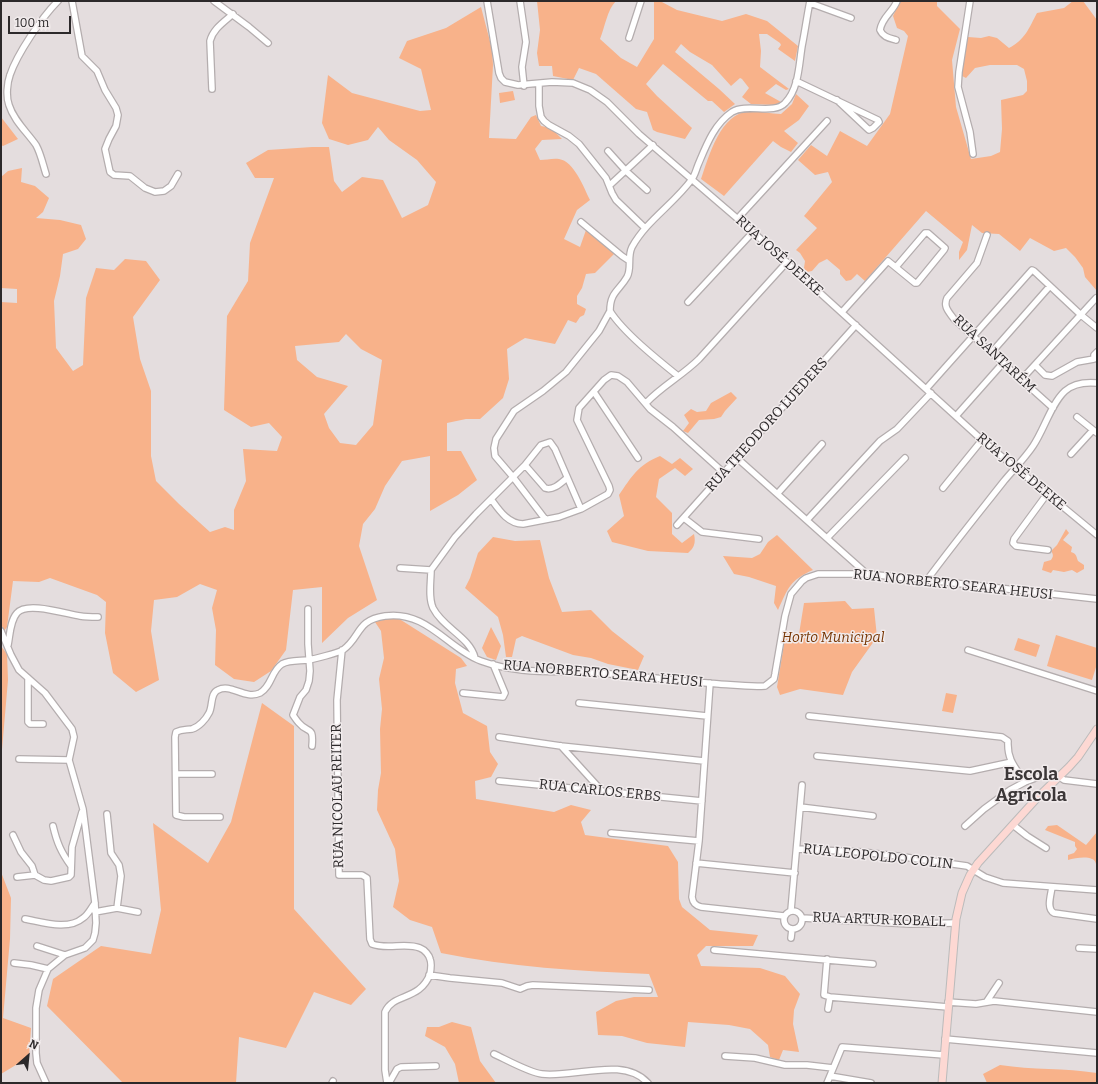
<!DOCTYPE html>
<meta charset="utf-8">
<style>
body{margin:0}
#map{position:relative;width:1098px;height:1084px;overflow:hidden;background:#e4ddde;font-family:Bitter,serif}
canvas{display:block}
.frame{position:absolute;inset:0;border:2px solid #2c292a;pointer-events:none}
.north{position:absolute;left:8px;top:1036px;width:40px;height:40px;-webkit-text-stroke:3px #f1ebec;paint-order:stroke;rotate:27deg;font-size:11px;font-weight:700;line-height:16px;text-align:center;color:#2c292a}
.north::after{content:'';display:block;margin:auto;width:14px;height:18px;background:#2c292a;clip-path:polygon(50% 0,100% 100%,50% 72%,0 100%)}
.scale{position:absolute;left:8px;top:16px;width:63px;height:18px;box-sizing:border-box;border:2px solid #2c292a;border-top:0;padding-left:5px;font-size:12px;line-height:14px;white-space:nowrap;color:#2c292a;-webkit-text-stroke:3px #f1ebec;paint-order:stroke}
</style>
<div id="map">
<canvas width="1098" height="1084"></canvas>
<div class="frame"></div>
<div class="north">N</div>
<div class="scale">100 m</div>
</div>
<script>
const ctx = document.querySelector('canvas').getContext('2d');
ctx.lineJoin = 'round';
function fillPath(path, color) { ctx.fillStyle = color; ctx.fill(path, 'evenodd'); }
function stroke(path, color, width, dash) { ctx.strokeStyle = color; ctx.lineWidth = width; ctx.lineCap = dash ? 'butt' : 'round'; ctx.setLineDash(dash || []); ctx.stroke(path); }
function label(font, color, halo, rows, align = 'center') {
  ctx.font = font + ' Bitter,serif'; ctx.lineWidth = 3; ctx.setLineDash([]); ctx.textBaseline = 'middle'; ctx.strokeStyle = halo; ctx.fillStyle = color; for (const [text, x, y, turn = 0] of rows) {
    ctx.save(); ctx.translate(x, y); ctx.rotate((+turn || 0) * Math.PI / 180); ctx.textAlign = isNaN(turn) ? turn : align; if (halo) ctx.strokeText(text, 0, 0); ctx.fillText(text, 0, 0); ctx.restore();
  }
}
fillPath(new Path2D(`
 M537,1H616C607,10 605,27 600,39L621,58L637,67L654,39V1H660L677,10L722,21L746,14L767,21L798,46L795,61L778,49L781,45L780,43L767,34H759L761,51L760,67L789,89L786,90L776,84L765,93L781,102L775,105L751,104L742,97L749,88L742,79L740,78L731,86L712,65L690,52L681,44L675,52L719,89L735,104L724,112L712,101H708L663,64L646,84L657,96L692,128L685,139L657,132L653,130L647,112L636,109L596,74L579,68L573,80L553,76L552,66H539L537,53L540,30Z
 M900,1H937V6L960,29L952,60L956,107L971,159L991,156L1000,152L1002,129L1001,100L1023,95L1027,91V81L1024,69L1017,65H990L975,68L966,78L962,76L963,50L968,37L981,38L989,36L997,38L1009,48C1025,40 1029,28 1037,13L1064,8L1073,1H1083L1097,20V291L1085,277L1083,268L1075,257L1066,248L1054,251L1030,238L1020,251L999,234L982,233L972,225L967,250L959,260V252L963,242L926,211L865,281L857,274L851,280L846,281L840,274V270L827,259L819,263L812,271L807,272L804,268L805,261L800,253L796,250L817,228L804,216L832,182L828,172L815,175L798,160L811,145L827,156L840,131L867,146L890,114L908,36L904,31L897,28L893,16Z
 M481,7L492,49L493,65L489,138L516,139L531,117L536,115L541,126L551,128L562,139L542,140L535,149L540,160C546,160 553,158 559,159C574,161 584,188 590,200L577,210L564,239L580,247L586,230L615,253L595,273L586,274L582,288L577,296V304L586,309L584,315L580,317L576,323L568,320L555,344L525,338L507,349L509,379L503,398L480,419H466L447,423V451H461L477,480L458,495L430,511V456L402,461L385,486L375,509L363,524L359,546L377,600L348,618L322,643V587L293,590L286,650L271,671L254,682L234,679L215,665L216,630L212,608L217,590L200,584L177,597L154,600L151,631L159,680L136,692L113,673L105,633L106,602L97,595L50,578L39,582L13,581L7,627L4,631L1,624V302L17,303V289L1,288V177L8,171L22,168L21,182L35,186L49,198L43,212L36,218L60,220L81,225L86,239L78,249L63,254L60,276L54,301L56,348L73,371L83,365L86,298L96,268L114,270L125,259L146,261L160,280L133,317L140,359L151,391V456L156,481L179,504L210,532L225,527L234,530V510L246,481L243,449L277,451L282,437L269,423L251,427L224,410L227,316L248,281L250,243L274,178H255L246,163L268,150L312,147H329L334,181L342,192L362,177L383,180L402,218L428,205L436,182L417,160L389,140L378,127L368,140L348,145L329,139L322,123L328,75L352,93L420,111L431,110L421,69L399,58L407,41L446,28ZM346,334L361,349L382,360L373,425L356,445L340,443L329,428L324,414L348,386L317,377L297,360L295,346L339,342Z
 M513,91L515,100L500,103L499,93Z
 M796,94L809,106L799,120L784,131L798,143L791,152L781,147L773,141L724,196L701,179C709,156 720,113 750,111C760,111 771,114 781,114L792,104Z
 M1,117L18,139L3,146L1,145Z
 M731,392L737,398L725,411L721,417L714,419L699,420L688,433L683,431L689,423L684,415L691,409L697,412L706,411L711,403Z
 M660,456L672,464L680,458L693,469L685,476L675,468L659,479L656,497L672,513V534L682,543L694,534C696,543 694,548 688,553L648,551L612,542L607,531L624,516L619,495C632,476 638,465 660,456Z
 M1066,529L1069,533L1063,540L1072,547L1071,552C1077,554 1076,556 1078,561L1084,565V569L1077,573L1072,570L1064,572L1053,570L1051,573L1042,570L1044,562L1051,560C1054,556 1053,554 1051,551L1057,545Z
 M777,535L813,570C790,580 788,588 778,610L774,603L776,586L749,577L734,574L723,556L752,558L760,554L768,542Z
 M493,537L515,541L540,540L549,578L562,612L591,610L612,631L644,656L638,670L608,664L591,658L573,655L522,636L516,639L512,657H506L503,635L498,617L465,588L470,578L478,553Z
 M845,601L852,609L874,608L877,637L852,672L843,695L800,689L780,695L777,687L786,632L799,634L804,603Z
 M392,617L401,620L461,658L467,666L456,669L455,683L463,713L487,726L490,752L498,764L491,777L475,781L476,799L554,812L571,805L591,810L581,822L585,835L668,846L678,862L679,899L682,907L710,930L758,935L753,946H706L697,955L701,966L760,968L785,976L800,994L794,1010L793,1024L799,1052L783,1050L779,1060L770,1057L768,1045L750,1029L729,1025L688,1022L685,1047L647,1043L622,1036L598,1035L596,1012L616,1001L634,997H658L649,974C579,971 509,967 441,953L432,927L410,920L393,907L399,881L395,849L377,810L378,790L381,773L380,729L382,709L379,679L384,658L381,631L375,622Z
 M491,627L501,646L496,660L487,657L482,648Z
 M1056,635L1097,648V664L1092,680L1047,666Z
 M1018,638L1040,645L1036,657L1014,650Z
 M1,646L7,654L8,680L1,761Z
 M946,693L957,695L953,713L942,711Z
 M262,703L294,726V909L366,989L351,1005L314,992L286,1048L239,1037L236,1083H123L47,1006L53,979L101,946L151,954L161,910L153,823L208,863L231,822Z
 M1057,825L1086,845L1097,832V868C1096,865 1096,860 1092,859C1086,856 1075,858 1068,860V855L1074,853L1077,849L1075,846V842L1045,830L1048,826Z
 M1,872L11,898L10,939L3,1018L31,1028L29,1057L1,1074Z
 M452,1022L471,1027L480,1061L496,1083H459L455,1064L445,1047L425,1036L427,1027H439Z
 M1000,1065C1032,1070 1065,1068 1097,1073V1083H987L983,1074Z`), '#f8b28a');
const minor = new Path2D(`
 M72,1L82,56L97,71L105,90L116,108L118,115L116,126L109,139L105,149L110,172L114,175L130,176L145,188L155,192L164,191L171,186L178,174
 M214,1L249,27L268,43
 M487,1L499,73L501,78L505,82L518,85L552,82L573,83L590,90L607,102L639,134L753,232L982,440L1097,535
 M520,1L526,42L522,67L524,86
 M970,1L959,72L958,87L970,132L973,154
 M810,3L851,18
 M629,38L641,1
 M896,40C889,38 883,37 880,30C882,17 893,12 897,1
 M796,81L878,120L879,122L873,128L869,130L837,100
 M539,84V106L541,117L544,121L549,125L569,136L579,144L606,178L612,193L616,200L645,228
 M212,89L210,41C213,29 224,22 233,14
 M608,151L626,171L647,190
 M46,174C43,165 41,154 36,145C27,132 14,121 9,105C6,97 7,83 10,75C17,54 42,17 58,1
 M610,185L653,145
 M738,218L827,121
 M581,222L622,256L628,260
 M987,235L977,263L947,298C943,307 949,312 954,319L1053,408
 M688,302L753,232
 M842,312L888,261L915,283H917L944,250L945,248L928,233H925L896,267
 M991,353L1050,286
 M1094,359V355L1097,352
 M1035,365L1045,375L1052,376L1077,362L1094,359
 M678,376C658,360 623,332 610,311C610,292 619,291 627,277C632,268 627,257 632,247C647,220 674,204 692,179C695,175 696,170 698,165C706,146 714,124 732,112C747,103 774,115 785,103C799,89 799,64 802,46C805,31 807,16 810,1
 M1021,380L1096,298
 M926,389L1032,270L1034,271L1081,315L1097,328
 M594,392L638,458
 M646,403C662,386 683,375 699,359L787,262
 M956,416L1003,363
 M1077,417L1097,433
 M1071,454L1093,430
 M737,458L867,574
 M525,465L545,488C553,491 561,483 567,478
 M943,488L982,440
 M778,493L822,444
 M1047,494L1014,539L1013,543L1016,546L1048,550
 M491,499C499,510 508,524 523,524L559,517L581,509L608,494L610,490L609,486L577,420L579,408L604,380L611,375L618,376L627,382L650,409L673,427L724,473
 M684,518L702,532L759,539
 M545,519L513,477L495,456L494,448L496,439L514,411L543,391L566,372L599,331L610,311
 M807,520L880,441L897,429L931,393
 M677,525L856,325
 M827,538L905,458
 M400,568L431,570
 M431,570L455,537L476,514L525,465L541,445L550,442L555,449L581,509
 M431,570C431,582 428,597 433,608C443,628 470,637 475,658
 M927,580C952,546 978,514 1004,481C1014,469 1025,458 1033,446C1044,430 1051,404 1065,391C1074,383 1086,382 1097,383
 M308,609V644L310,671L309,681L306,690L300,697L293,715C295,718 297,721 299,723C308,734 314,725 312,746
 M1,631L11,655L19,670L45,693L72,729L74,737L69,760L83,809L95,903L96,923L95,933L93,940L85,948L65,955L48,969L39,990L36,1008V1053L37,1063L46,1083
 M8,645C10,635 10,621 17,613C27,601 66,614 80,616C86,617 92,617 98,617
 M342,650L337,700L339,875H362L367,878L370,939L372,944C387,950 406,942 420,948C425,950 429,955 430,959C432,964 431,969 430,974C420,1001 393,993 385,1012V1070L387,1083
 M968,650L1097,691
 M28,678V722L30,724H43
 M710,683L699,841L692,897C693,903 695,905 701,907L784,916
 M463,693L503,697L505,693L493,664
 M579,703L707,716
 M809,716L1002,737L1008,741C1007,760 1015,767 1025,782
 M499,737L561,746L704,761
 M561,746L601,790
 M817,756L970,771L1012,762
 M19,759L69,760
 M176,774H212
 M499,781L702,801
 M800,807L873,816
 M107,814L111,853L119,865L121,876L117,908
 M220,817H184L176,815L175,737L176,732C182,729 186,730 192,729C199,727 206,719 209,713C213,706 210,693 218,690C231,683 245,700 260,693C272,686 271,671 282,664C289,660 299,661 308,660C314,659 338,653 343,650C361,637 356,620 385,616C427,610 448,649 481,661C519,675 560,670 600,673C639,676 679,681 719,684C734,685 749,687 765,686L774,679L775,674L785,616L791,594L802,581L806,578L818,574H867L927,580L1097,599
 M1013,825L1027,836L1046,848
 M53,826C57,843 61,852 71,866
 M965,826L984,809L1010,790L1025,782L1049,773H1054L1064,780L1097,784
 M611,833L699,841
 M13,835L21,852L32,866L35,875
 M797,849L862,852L897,856L967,866L985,877L1003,883L1097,890
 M696,863L795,873
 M17,877L35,875L44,880L51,881L69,877L71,875L72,847L82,812
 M1052,887C1051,895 1046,909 1054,913L1097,919
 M791,910L802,785
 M784 920a9 9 0 1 1 18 0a9 9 0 1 1-18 0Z
 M95,912L117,908L138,912
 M802,918L910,924L956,923
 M25,919C42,922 68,931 83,918C88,915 91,908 95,903
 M791,938L792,929
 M37,946L65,955
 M1079,948L1097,949
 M714,950L873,964
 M827,959L824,995L830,997L948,1007
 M14,963L31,965L48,969
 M429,975L450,978L502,983L520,989L527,986L533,985L649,990
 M987,1001L999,983
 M948,1002L976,1004L994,1001L1097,1012
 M828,1009L830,997
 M945,1039L1097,1053
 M494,1054C505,1059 530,1073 542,1074C575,1078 623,1056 648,1083
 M725,1056L755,1058L785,1065H807L833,1068
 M830,1076L871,1083
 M332,1083L333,1081
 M389,1083L397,1069L401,1067L436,1066
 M827,1083L842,1047L944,1055`);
const major = new Path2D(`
 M942,1083L956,919L962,893L970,875L978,863L1038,797L1069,767L1078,757L1097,729`);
stroke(minor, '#b4adae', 8);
stroke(major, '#bbb', 9);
stroke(minor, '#fff', 5.5);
stroke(major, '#fdd8d3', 7);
label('14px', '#2c292a', '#f1ebec', [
 ["RUA JOSÉ DEEKE",779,256,42],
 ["RUA SANTARÉM",994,354,43],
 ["RUA THEODORO LUEDERS",767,425,-48],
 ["RUA JOSÉ DEEKE",1021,472,40],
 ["RUA NORBERTO SEARA HEUSI",953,585,6],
 ["RUA NORBERTO SEARA HEUSI",603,674,5],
 ["RUA CARLOS ERBS",600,791,6],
 ["RUA NICOLAU REITER",338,796,-91],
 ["RUA LEOPOLDO COLIN",878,857,6],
 ["RUA ARTUR KOBALL",879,920,2]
]);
label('italic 14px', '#783705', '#f1ebec', [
 ["Horto Municipal",833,638]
]);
label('bold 18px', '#3c3738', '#f1ebec', [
 ["Escola",1031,775],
 ["Agrícola",1031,796]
]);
</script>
